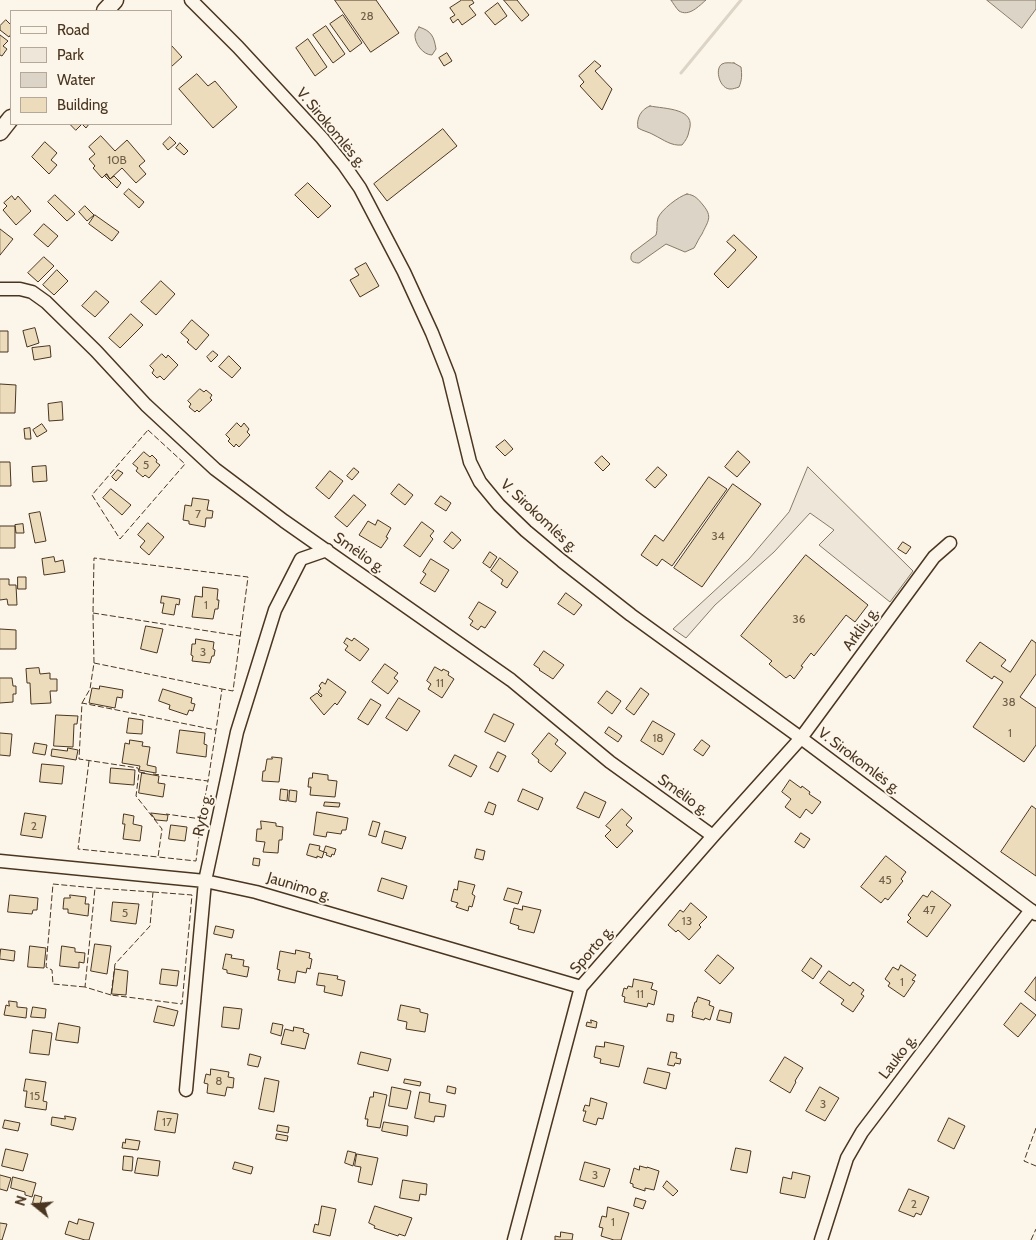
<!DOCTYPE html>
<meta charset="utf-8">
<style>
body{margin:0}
#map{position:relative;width:1036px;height:1240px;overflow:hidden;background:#fbf6e9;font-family:Cabin,sans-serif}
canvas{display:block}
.legend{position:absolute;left:10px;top:10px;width:162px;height:115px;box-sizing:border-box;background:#fbf6e9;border:1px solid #b4a999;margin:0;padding:6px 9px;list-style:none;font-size:15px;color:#4a3520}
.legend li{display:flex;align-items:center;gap:10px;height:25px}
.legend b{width:25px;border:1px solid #b4a999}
.north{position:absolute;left:10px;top:1180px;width:50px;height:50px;-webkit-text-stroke:4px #fbf6e9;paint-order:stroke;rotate:287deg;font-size:14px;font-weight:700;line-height:20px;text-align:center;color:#4a3520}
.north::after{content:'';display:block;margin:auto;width:18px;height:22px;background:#4a3520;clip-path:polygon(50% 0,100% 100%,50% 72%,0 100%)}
</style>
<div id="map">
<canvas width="1036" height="1240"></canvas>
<ul class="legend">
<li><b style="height:6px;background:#fbf6e9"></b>Road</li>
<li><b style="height:14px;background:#ede6d9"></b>Park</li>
<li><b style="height:14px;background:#dcd4c6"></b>Water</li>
<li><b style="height:14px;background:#ecdcbc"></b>Building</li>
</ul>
<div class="north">N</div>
</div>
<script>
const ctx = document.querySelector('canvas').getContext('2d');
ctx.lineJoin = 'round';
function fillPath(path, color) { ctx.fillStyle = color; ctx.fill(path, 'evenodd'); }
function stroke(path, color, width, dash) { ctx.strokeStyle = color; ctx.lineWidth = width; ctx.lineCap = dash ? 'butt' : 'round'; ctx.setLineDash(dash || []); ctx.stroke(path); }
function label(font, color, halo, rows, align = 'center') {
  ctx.font = font + ' Cabin,sans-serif'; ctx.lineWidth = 4; ctx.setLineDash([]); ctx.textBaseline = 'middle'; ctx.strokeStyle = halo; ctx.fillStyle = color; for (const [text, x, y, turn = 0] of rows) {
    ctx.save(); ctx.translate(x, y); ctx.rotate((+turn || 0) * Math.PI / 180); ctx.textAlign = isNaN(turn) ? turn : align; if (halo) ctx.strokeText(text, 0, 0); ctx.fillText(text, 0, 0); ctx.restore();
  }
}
const green = new Path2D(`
 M808,467L913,571L890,602L819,545L834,530L810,513L774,552L715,605L686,638L673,629L749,559L789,512Z`);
fillPath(green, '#ede6d9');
stroke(green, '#887966', 1);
const water = new Path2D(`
 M671,0H706C699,6 689,17 679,11C676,8 673,3 671,0Z
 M987,0H1036V9L1022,28Z
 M419,27C432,31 434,37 436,49L432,55C423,55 414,43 415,34C416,31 418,29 419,27Z
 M734,63L741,67C742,75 742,80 739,87C736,88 733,89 731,89C720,90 714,69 722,64C725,62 731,63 734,63Z
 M650,106C665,109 697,108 689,131C688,137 686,140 682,145C671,146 664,140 654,135C649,132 643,131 638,128C636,119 641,109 650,106Z
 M687,194C695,195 698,199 703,205C713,217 708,221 702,234C699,238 697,243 694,248L685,252L666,244L639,263C632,263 629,260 632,253L656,235C658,229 656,224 658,218C661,210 679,196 687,194Z`);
fillPath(water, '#dcd4c6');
stroke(water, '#887966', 1);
stroke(new Path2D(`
 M681,73L741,0`), '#dcd4c6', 3);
const building = new Path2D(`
 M335,0H376L399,33L371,52Z
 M462,0H472L474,3L469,6L476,15L462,25L458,19L453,23L450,18L455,15L450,8Z
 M504,0H517L529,15L522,21Z
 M498,3L507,16L495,25L485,13Z
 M343,15L362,43L350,52L330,24Z
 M6,20L11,25V34L9,37L0,30V26Z
 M326,26L345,54L333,63L313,35Z
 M0,35L8,41L3,46L7,49L2,56L0,55Z
 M308,39L327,67L315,76L296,48Z
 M171,45L182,57L171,67Z
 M447,53L452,61L444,66L439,58Z
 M595,61L601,66L595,71L612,89L602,110L580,86L584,82L579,76Z
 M197,74L208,86L215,81L237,107L213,128L179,89Z
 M70,124H89L86,128L82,124L76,130Z
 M443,129L457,146L387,201L374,184Z
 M101,136L115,151L127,140L145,161L139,166L146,174L136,183L122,168L110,179L106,174L102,178L93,168L95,166L89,159L95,154L89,147Z
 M170,137L176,143L168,150L163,144Z
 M45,142L57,153L51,160L57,165L49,174L32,157Z
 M180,143L188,151L184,155L176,148Z
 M107,174L110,179L114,176L121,183L117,188L105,176Z
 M308,183L331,206L318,218L295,195Z
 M129,189L144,202L139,208L124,194Z
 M55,195L75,214L67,221L48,202Z
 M12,196L15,200L18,196L31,211L16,225L3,210L7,206L4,203Z
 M85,206L94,215L87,221L79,212Z
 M95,215L119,232L112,241L89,224Z
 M44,224L58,236L48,247L34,235Z
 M0,229L13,239L0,255Z
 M734,235L757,257L728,288L714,274L736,250L727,242Z
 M44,257L54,266L38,282L28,273Z
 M366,263L379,286L360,297L350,280L359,275L355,269Z
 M57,270L68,281L54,295L43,285Z
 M161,281L175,294L156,315L141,302Z
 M96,291L109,302L95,317L82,306Z
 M131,314L143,325L120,348L109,338Z
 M192,320L209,335L196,350L187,342L189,340L181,333Z
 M35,328L39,343L27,347L23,331Z
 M0,331H8V352H0Z
 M50,346L51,357L34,360L32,348Z
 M213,351L218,355L211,362L207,357Z
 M162,354L166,358L168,355L178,365L164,380L160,376L157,378L152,373L154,370L150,366Z
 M229,356L241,368L232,378L219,367Z
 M0,384L16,385L15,413H0Z
 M200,389L204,392L206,390L212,395L210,398L212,400L199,412L197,410L195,412L189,407L191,404L188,401Z
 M62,402L63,420L49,421L48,404Z
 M237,423L241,427L244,423L249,429L247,432L250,435L239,447L236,444L234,447L228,441L230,439L226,435Z
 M42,424L47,431L37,437L33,430Z
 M30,428L31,439H25L24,429Z
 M505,440L513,449L505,456L496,447Z
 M738,451L750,462L737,477L725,467Z
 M144,452L150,457L152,455L157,460L156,462L160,465L149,478L145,475L143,477L136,471L138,468L133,464Z
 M602,456L610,464L603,471L595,463Z
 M0,462H10L11,486H0Z
 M46,466L47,481L33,482L32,467Z
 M658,467L667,475L655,488L646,480Z
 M354,468L359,472L352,480L347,476Z
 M118,470L123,473L116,481L112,477Z
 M330,471L343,481L329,499L316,488Z
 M709,477L727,489L672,566L662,559L657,566L641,555L655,535L663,541Z
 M399,484L413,495L405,505L391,494Z
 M733,484L761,504L702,587L674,568Z
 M111,489L131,505L122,515L103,498Z
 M354,495L366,505L347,527L335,517Z
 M441,496L451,503L446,511L435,504Z
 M193,498L209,500L207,510L213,511L212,518H206L205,527L189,524V521L183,520L185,505L191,506Z
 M40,512L46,541L35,543L29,514Z
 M378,520L391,528L386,537L388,538L381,548L359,535L368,521L375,525Z
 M422,522L434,531L430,536L433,539L420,557L404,546Z
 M148,523L164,537L149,555L140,547L145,541L138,535Z
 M23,524L24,533H16L15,525Z
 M0,526H15V548H0Z
 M452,532L461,540L453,549L444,542Z
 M903,542L911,547L906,554L898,549Z
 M490,552L497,557L490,568L483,563Z
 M806,555L868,605L855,622L846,615L814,656L811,653L801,666L803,667L794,679L790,675L786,678L769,664L772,661L741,636Z
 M54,557L55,562L63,560L65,572L44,575L42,559Z
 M500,558L518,572L507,588L501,584L503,580L491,571Z
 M431,559L449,570L435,592L420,583L426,574L423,572Z
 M18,577H26V589H18Z
 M0,579H9V585H16L17,605H8L7,599L0,600Z
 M203,587L218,589L217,600H219L218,609H215L213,619L192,617L195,596L202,597Z
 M566,593L582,605L574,615L558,604Z
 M162,596L180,599L179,605L176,604L174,615L162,613L164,603H161Z
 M479,602L496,612L485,628L481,626L478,630L470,625L473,621L469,618Z
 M146,626L163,629L157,653L141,649Z
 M0,629L16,630V649H0Z
 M347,638L352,641L354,638L369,649L360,661L345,650L348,646L344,643Z
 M196,639L214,642L213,649L215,650L214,656H212L210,663L192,661L193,656L191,655L192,644H195Z
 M1032,640L1036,643V674L1020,697L1036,708V745L1024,762L973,727L1003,682L994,676L992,679L966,661L980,642L1006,660L1001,666L1010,672Z
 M544,651L564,665L553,679L539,670L540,669L534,665Z
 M385,664L398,673L394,678L398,681L388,694L372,682Z
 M435,667L442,671L443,669L449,672L448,675L454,679L442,698L428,689L431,684L427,681Z
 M39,668L40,674L50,673V679H57V691H50L51,703L31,704L30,683H27L26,669Z
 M0,678H12L13,686H16V694H13V702L0,703Z
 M328,679L346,692L337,705L335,703L324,715L310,698L317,693L321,697L322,695L318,692L321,688L319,686L322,682L325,684Z
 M100,686L123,690L122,698L117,697L115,708L89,703L92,688L99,689Z
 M641,688L649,694L634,715L626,709Z
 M163,689L192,698L191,703L195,704L193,711L189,710L187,715L169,709L170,705L159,701Z
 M607,691L621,701L612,714L598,703Z
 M399,698L420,711L407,731L386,718Z
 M371,699L381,705L368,725L358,719Z
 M494,714L514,724L505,742L485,732Z
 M56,715L78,716L77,724H74L73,747L54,746Z
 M129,718L143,720L142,734L127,733Z
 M653,721L675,734L663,755L641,741Z
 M609,727L622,736L618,742L605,733Z
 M180,730L205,733L204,744L207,745L206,757L177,753Z
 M0,733L12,734L10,756L0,755Z
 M549,733L558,740L555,744L566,753L551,772L538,762L539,760L532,754Z
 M130,740L143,742L142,746L150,747L147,765L156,767V773L139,770L140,766L122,763L125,743L129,744Z
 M702,740L710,746L703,756L694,750Z
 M35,743L47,745L45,755L33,753Z
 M68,748L78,750L76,760L51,756L52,749L67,751Z
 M498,752L506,756L498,772L490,768Z
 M455,755L477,766L471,777L449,766Z
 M272,757L282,758L279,782L262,781L263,771H265L267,759H272Z
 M42,764L64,766L62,784L40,782Z
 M111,768L135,770L134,785L110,783Z
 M142,773L159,776L158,783L165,784L163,797L139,793Z
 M313,773L328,775V780L337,781L335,797L310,795L311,787H308L309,778H312Z
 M790,780L801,788L802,786L810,792L809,794L821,802L812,814L806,809L800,818L785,807L791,799L782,792Z
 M281,789L288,790L287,801L280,800Z
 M523,789L543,798L538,810L518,801Z
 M290,790L297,791L296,802L289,801Z
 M585,792L606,802L599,818L577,808Z
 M325,802L340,803L339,807L324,806Z
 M489,802L496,805L493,815L485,812Z
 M1032,806L1036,809V876L1001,852Z
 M622,809L632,818L626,825L633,831L617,848L605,836L611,830L606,826Z
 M317,812L348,818L346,830H342L341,834L327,832L326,837L314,835Z
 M25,813L46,816L42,838L21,835Z
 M151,813L168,815L167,821L156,820Z
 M124,814L134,816L133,824L142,826L140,841L123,839L125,824H123Z
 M261,821L276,823V826L283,827L282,840H279L278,853L263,852L265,842L256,841L257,829H261Z
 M373,821L380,823L376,837L369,835Z
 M171,825L187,827L185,841L169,839Z
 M385,831L406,837L402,849L382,843Z
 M801,833L810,839L804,848L795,842Z
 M310,844L320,846L319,850L324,852L322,858L317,856V858L307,855Z
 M326,846L336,849L334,855L332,854L331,857L326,855L327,853L324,852Z
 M477,849L485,851L483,860L475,858Z
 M886,856L906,872L901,879L903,881L888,900L885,898L881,903L861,887Z
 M254,858L260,859L259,866L253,865Z
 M382,878L407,886L403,899L378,891Z
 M459,881L475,885L472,894L475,896L472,907L469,906L468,911L456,907L458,903L451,901L454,889L457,890Z
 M508,888L522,892L518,904L504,900Z
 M932,891L951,905L927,937L907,922L911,918L908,915L923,895L927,897Z
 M10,895L38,898L37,910H33L32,914L8,912Z
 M70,895L86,897L85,904H89L88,916L68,913V909H63L64,898H70Z
 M113,902L139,904L136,924L111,921Z
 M691,903L707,917L699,925L701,927L689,940L678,930L676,932L668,925L680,910L683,912Z
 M523,906L541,910L534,933L518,929L519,926L510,923L514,908L522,910Z
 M216,926L234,930L232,938L214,934Z
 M95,944L111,946L107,974L91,971Z
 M30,946L46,948L44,968L28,967Z
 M62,946L75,948V952L85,953L84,963L79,962V968L60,966Z
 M1,949L15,951L14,961L0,959Z
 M296,950L310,953L309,958L312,959L310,969L307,968L306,973L297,971L295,983L278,980L280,970L277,969L280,951L295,954Z
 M226,954L232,955L231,958L244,960L243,966L249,967L247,977L227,973V970L223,969Z
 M718,955L734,968L720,984L705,971Z
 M811,958L822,966L813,979L802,971Z
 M901,965L916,975L912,980L915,981L904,997L888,986L890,983L885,979L893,967L898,970Z
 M115,969L128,971L126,995L112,994Z
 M162,969L179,971L177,986L160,984Z
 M829,971L850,986L853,982L864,990L861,994L864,996L853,1012L841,1004L844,1000L820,983Z
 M319,973L338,976L337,979L345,981L342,996L324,992L325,986L317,985Z
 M1036,977V1001L1025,992Z
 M634,979L653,983L651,989L657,991L654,1005L648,1003L647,1007L624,1002L625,997L622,996L624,988L627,989L628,986L632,987Z
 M698,997L710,1001L709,1005L714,1007L710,1020L705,1018L704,1020L692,1017L693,1012H692L695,1002H696Z
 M9,1001L17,1002V1007L27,1008L26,1018L4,1015L6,1005L9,1006Z
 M1021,1003L1036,1015L1018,1037L1004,1025Z
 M401,1005L420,1009V1012L428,1014L425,1032L406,1029L407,1022L398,1020Z
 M158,1006L178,1011L174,1026L154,1022Z
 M33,1007L46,1009L45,1018L31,1017Z
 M224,1007L242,1009L239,1029L222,1027Z
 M720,1010L732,1013L730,1023L717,1020Z
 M668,1014L674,1015L673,1022L667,1021Z
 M591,1020L597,1022L596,1028L586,1026L587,1022L591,1023Z
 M59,1023L80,1027L78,1043L56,1040Z
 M273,1023L283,1025L281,1036L271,1033Z
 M294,1027L304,1029L303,1032L309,1034L305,1049L281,1044L285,1029L293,1031Z
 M33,1030L52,1033L49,1055L30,1053Z
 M605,1042L624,1046L619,1067L600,1063L601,1059L594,1057L596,1046L604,1047Z
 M361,1052L391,1059L388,1071L358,1064Z
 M671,1052L677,1053L676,1058L681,1059L680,1064L675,1063L674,1066L668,1065Z
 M250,1054L261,1057L258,1067L248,1065Z
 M785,1057L803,1068L795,1081L796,1082L790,1093L770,1081Z
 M648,1068L670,1073L666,1089L644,1083Z
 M211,1069L229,1072L228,1077L234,1078L233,1088L227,1087L225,1096L207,1093L208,1084L204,1083L206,1074L210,1075Z
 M265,1078L279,1081L274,1112L259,1109Z
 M26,1079L46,1082L43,1101L47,1102L46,1110L25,1107L27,1091H24Z
 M405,1079L421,1082L420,1086L404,1083Z
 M448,1086L456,1088L455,1094L447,1092Z
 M392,1087L411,1091L407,1109L389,1106Z
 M820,1087L839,1098L825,1121L806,1111Z
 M374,1092L387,1095L380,1128L367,1126L368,1119H365L370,1097H373Z
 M420,1092L430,1094L429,1102L446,1105L444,1117L435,1116L434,1122L415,1118Z
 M591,1098L607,1103L603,1119L598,1118L596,1125L583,1121L586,1111H583L585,1105L589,1106Z
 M158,1111L178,1114L175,1133L155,1130Z
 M65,1116L76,1118L73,1130L51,1125L52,1117L65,1119Z
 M949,1118L965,1126L954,1149L938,1141Z
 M5,1120L20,1123L18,1131L3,1128Z
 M384,1122L408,1126L407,1136L382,1131Z
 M278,1125L289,1127L288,1133L277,1131Z
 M277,1134L288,1136L287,1141L276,1139Z
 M126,1139L140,1141L138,1150L122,1148L123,1142L125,1143Z
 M736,1148L751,1151L747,1173L731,1170Z
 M6,1149L28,1154L23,1171L2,1166Z
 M348,1151L356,1153L353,1166L345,1163Z
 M357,1154L378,1158L372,1185L358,1182L361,1167L355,1166Z
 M124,1156L133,1157L132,1171L123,1170Z
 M138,1158L160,1161L158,1176L135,1173Z
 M235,1162L253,1167L251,1174L233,1169Z
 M585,1162L610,1169L604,1187L580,1180Z
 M640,1166L647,1168V1167L659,1171L654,1190L645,1188V1191L633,1187V1184L630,1183L634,1168L639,1170Z
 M793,1172L810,1176L805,1198L780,1193L783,1177L791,1179Z
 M0,1175L11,1178L7,1191L0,1189Z
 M13,1177L36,1183L32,1197L25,1195V1192L11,1188Z
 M403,1180L427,1184L426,1195L420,1194L419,1201L400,1198Z
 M667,1181L678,1191L673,1196L663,1187Z
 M909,1189L929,1197L921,1215L916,1213L914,1217L899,1211Z
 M35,1195L42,1197L40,1205L33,1203Z
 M636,1198L646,1201L643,1209L634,1206Z
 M322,1206L336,1209L330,1236L313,1232L315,1224L318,1225Z
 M375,1206L412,1218L405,1236L399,1234L398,1236L374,1228L375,1226L369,1223Z
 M608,1207L629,1213L621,1240H614L601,1236L603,1228L599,1227L602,1216L606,1217Z
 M79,1219L94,1223L89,1240H85L65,1234L69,1221L77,1224Z
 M0,1223L7,1224L2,1240H0Z
 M561,1232L573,1234L572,1240H555V1236L560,1237Z`);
fillPath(building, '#ecdcbc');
stroke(building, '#4a3520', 1);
const minor = new Path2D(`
 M191,0L238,47L322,138L344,165L360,188L404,272L432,333L449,376L470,462L480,482L499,505L526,531L562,561L631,615L801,738L1036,914
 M0,289H20L32,292L46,302L96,351L146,405L215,469L284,521L511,680L610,762L713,836
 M0,861L205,881L256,892L581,987
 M186,1090L205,881L237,732L275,610L301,559L327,550
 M514,1240L581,987L713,836L801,738L934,557L950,543
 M821,1240L847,1158L862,1132L1000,950L1031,910`);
const major = new Path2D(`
 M105,11L115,0
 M0,132L11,118`);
stroke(minor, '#4a3520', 15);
stroke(major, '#4a3520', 19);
stroke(minor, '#fbf6e9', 12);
stroke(major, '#fbf6e9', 16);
stroke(new Path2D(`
 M148,430L185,464L120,539L92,495Z
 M93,613L240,636
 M94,663L93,613L94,558L248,577L233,691L222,689
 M82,703L90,689L94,663L222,689L216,730
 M89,761L78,849L158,857
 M139,772L138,768L79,759L82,703L216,730L208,781
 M145,773L139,772L136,796L162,829L158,857L196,861L201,819L166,814
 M153,774L208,781L201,819
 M153,892L192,895L182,1004L111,995L115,964L150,926Z
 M85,987L53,984L52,970L46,967L53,884L95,888
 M111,995L85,987L95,888L153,892
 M1036,1128L1024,1161L1036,1166
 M1031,1240L1036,1229`), '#4a3520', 1, [6, 2.5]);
label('12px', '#725f47', null, [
 ["28",367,16],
 ["10B",117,160],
 ["5",146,465],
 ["7",198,514],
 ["34",718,536],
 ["1",206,605],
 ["36",799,619],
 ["3",203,652],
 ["11",440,683],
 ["38",1009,702],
 ["1",1010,733],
 ["18",658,738],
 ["2",34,826],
 ["45",885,880],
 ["47",929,910],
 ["5",125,913],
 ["13",687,921],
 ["1",902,982],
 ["11",640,994],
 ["8",219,1081],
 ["15",35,1096],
 ["3",823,1104],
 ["17",167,1122],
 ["3",595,1175],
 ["2",914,1204],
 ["1",613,1222]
]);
label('15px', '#4a3520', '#fbf6e9', [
 ["V. Sirokomlės g.",331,128,50],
 ["V. Sirokomlės g.",539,516,43],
 ["Smėlio g.",359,553,35],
 ["Arklių g.",861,629,-54],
 ["V. Sirokomlės g.",859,761,37],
 ["Smėlio g.",683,795,36],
 ["Ryto g.",203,815,-77],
 ["Jaunimo g.",299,887,17],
 ["Sporto g.",592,950,-49],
 ["Lauko g.",898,1057,-53]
]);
</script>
